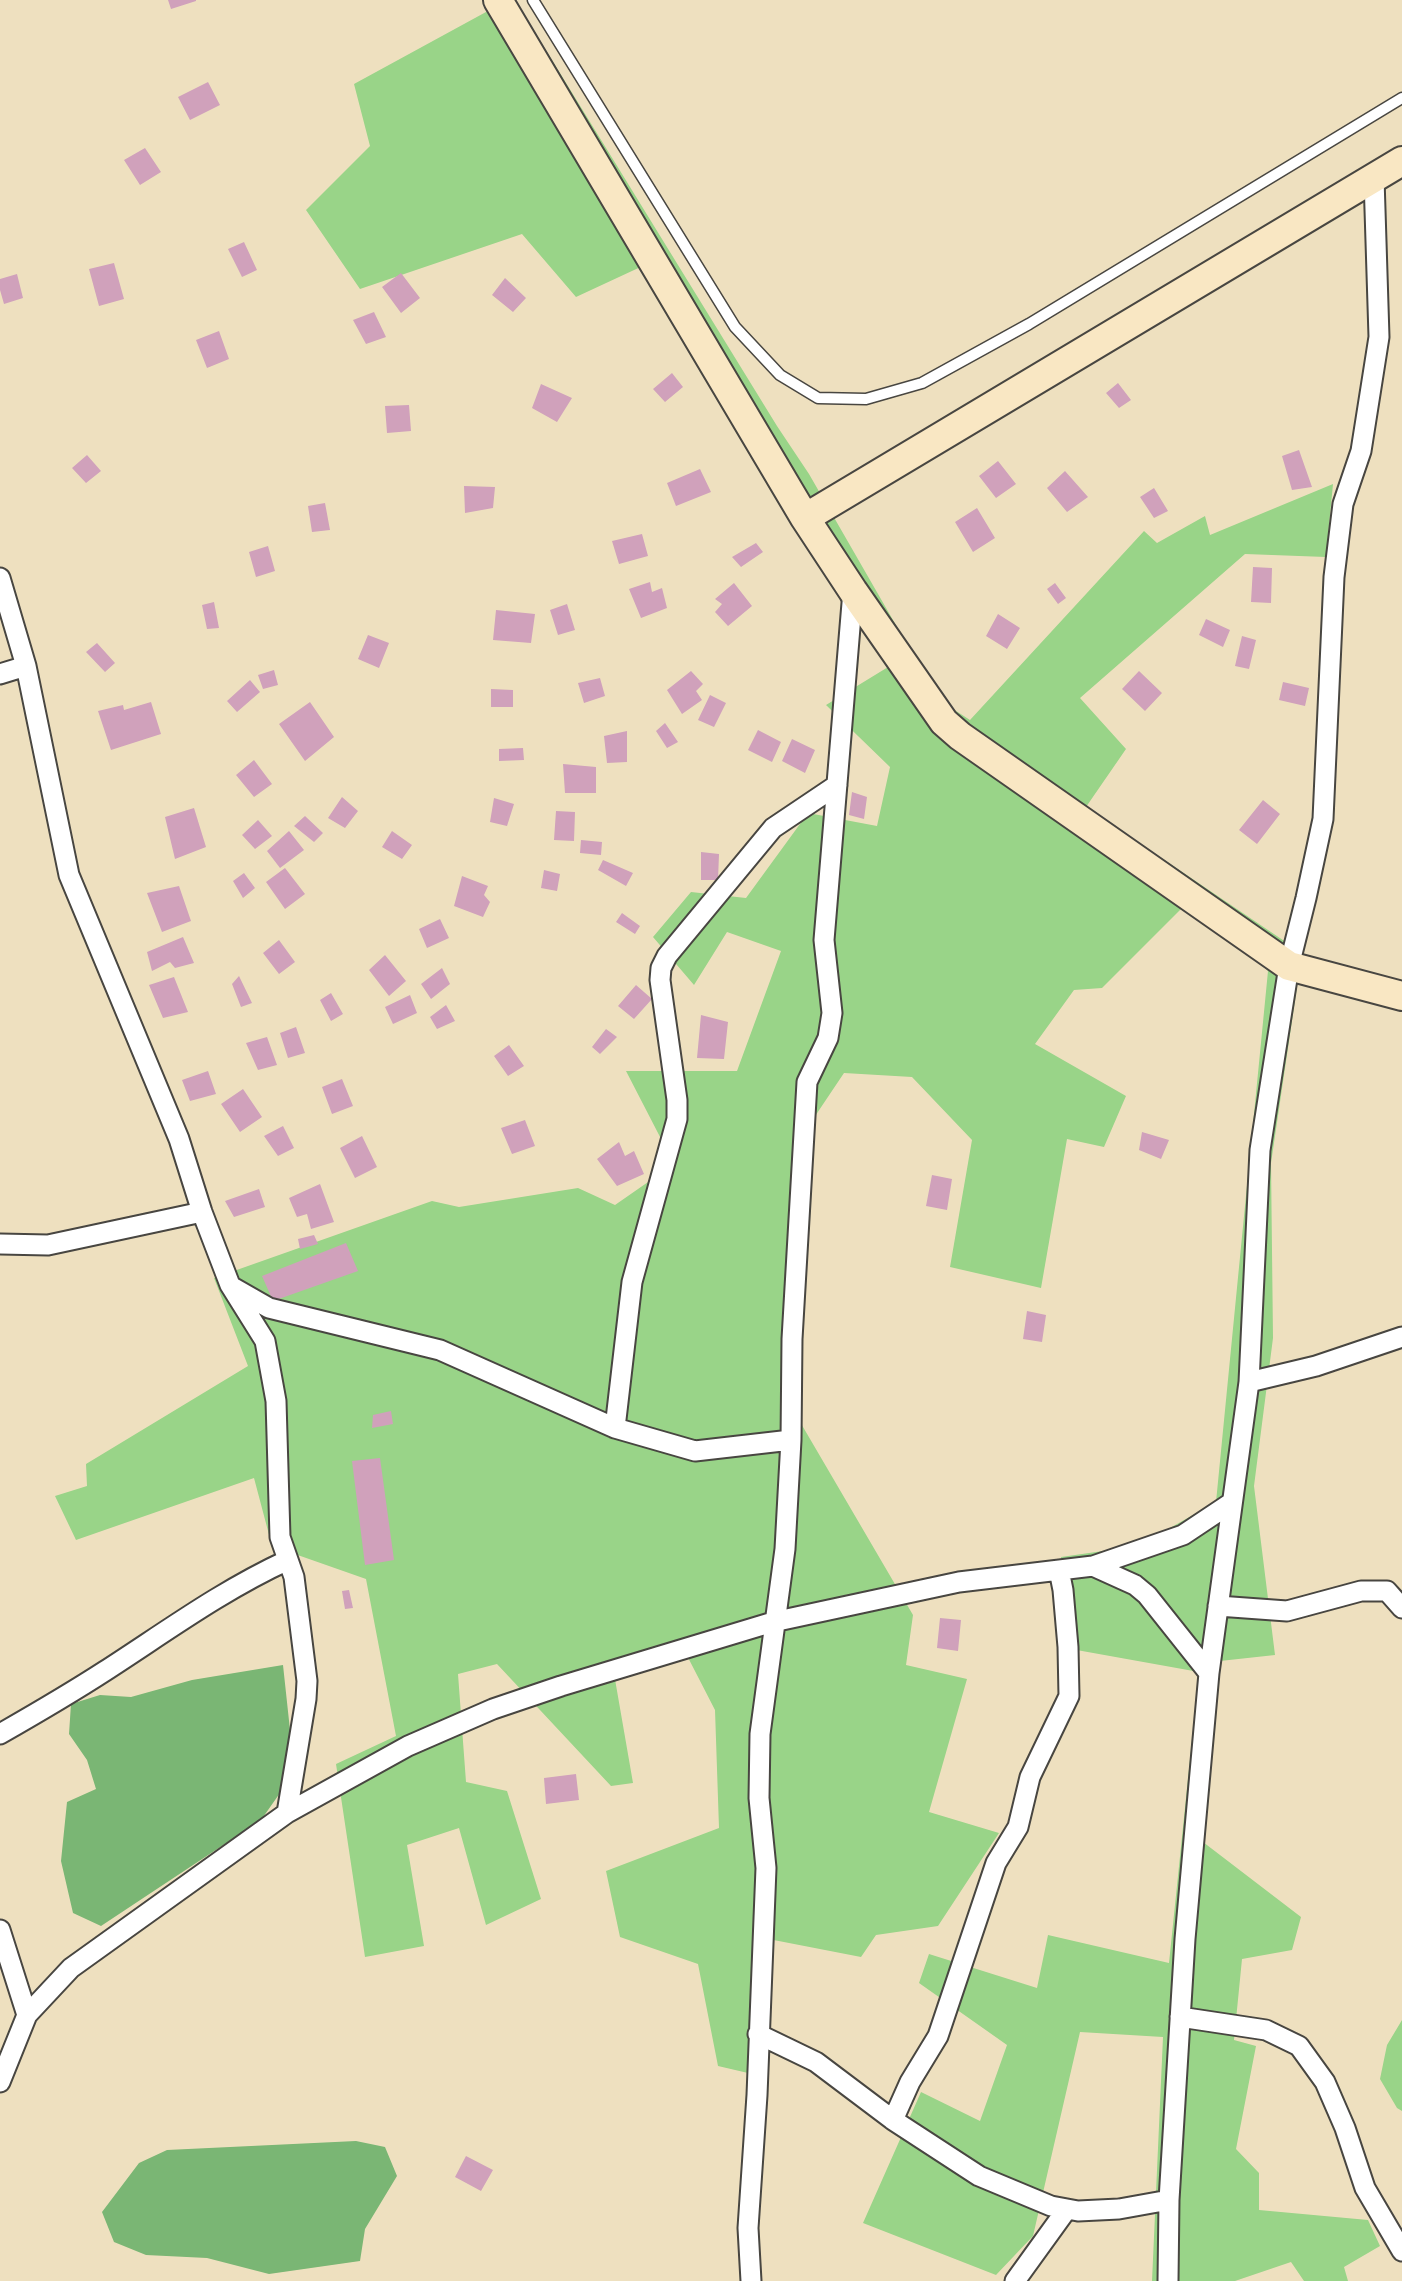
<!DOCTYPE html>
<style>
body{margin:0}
canvas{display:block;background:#eee0bf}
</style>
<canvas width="1402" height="2281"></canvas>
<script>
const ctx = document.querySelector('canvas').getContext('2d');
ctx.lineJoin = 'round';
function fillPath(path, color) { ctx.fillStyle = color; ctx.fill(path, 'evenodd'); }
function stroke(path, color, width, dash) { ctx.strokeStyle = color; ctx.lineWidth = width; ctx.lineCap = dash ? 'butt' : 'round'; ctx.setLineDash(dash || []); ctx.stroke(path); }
fillPath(new Path2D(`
 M508,0H515L777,426L809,474L939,700L970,720L1144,531L1157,543L1205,516L1210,535L1333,484L1326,557L1245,554L1080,698L1126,749L1086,807L1302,953L1271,1163L1273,1338L1254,1486L1275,1655L1220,1661L1203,1842L1301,1917L1292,1950L1242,1959L1234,2040L1256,2046L1236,2149L1259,2173V2210L1368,2220L1380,2246L1344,2267L1348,2281H1304L1291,2262L1235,2281H1152L1163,2037L1080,2032L1033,2236L996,2275L863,2223L921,2092L980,2121L1007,2045L919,1983L929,1954L1037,1988L1048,1935L1169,1963L1199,1672L1071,1649L1061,1557L1138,1546L1216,1502L1268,971L1228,929L1185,905L1102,988L1074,990L1035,1044L1126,1096L1104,1147L1067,1139L1041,1288L950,1267L972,1140L912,1077L844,1073L793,1149L796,1415L913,1615L906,1665L967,1679L929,1812L999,1833L938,1926L876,1935L861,1957L753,1936L748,2073L718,2066L698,1964L620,1937L606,1871L719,1828L715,1710L679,1640L612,1662L633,1783L611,1786L497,1664L458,1674L466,1782L507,1791L541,1899L486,1925L459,1828L407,1845L424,1946L365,1957L336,1764L396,1736L366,1579L272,1546L254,1478L76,1540L55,1496L87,1486L86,1464L248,1366L214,1278L432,1201L459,1207L578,1188L615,1205L674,1164L626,1071H737L781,951L727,932L694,985L653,937L691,892L746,898L808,813L877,826L890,767L826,705L893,664L647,264L576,297L522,234L360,289L306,210L370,146L354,84Z
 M1402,2020V2111L1397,2108L1380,2079L1387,2045Z`), '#99d488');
fillPath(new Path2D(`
 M283,1665L290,1730L280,1793L261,1820L101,1926L73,1913L61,1861L67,1802L96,1789L87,1760L69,1734L71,1704L100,1695L131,1697L192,1680Z
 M356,2141L385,2147L397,2176L365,2229L360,2261L269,2274L207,2258L146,2255L114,2242L102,2212L139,2163L167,2150Z`), '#7ab674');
fillPath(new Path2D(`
 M168,0H196V1L171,9Z
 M208,82L220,105L190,120L178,97Z
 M145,148L161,172L140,185L124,160Z
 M244,242L257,270L242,277L228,249Z
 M114,263L124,299L99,306L89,269Z
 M401,273L420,298L401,313L382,287Z
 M17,274L23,298L4,304L0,290V279Z
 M505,278L526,298L513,312L492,295Z
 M374,312L386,337L366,344L353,320Z
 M219,331L229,359L207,368L196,340Z
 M672,373L683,387L665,402L653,389Z
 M1118,383L1131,400L1119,408L1106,393Z
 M541,384L572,398L557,422L532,408Z
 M409,405L411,431L387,433L385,406Z
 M1299,450L1312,487L1292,490L1282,456Z
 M87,455L101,471L86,483L72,468Z
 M998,461L1016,484L996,498L979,476Z
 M700,469L711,492L676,506L667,483Z
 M1065,471L1088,497L1067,512L1047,488Z
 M464,486L495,487L493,508L465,513Z
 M1154,488L1168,511L1154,518L1140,497Z
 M325,503L330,530L312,532L308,506Z
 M977,508L995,538L973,552L955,522Z
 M642,534L648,556L619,564L612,541Z
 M756,543L763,552L741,567L732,557Z
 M268,546L275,571L256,577L249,552Z
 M1253,567L1272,568L1271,603L1251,602Z
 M650,582L652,592L662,588L667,608L641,618L629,589Z
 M734,583L752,606L728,626L715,612L722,604L715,599Z
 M1055,583L1066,598L1058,604L1047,589Z
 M214,602L219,628L207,629L202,605Z
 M567,604L575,630L558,635L550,610Z
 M496,610L535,614L531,643L493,640Z
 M998,614L1020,628L1007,649L986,636Z
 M1206,619L1230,630L1223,647L1199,635Z
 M368,635L389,643L379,668L358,659Z
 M1242,636L1256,640L1249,669L1235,666Z
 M97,643L115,663L105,672L86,652Z
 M274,670L278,685L263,689L258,675Z
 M691,671L703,684L696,691L702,700L682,714L667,690Z
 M1139,671L1162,693L1145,711L1122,689Z
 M600,678L605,696L584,703L578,683Z
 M250,680L260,692L237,712L227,701Z
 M1283,682L1309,688L1305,706L1279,700Z
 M491,689L513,690V707H491Z
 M710,695L726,703L714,727L698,720Z
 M151,702L161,734L111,750L98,711L123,705L124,710Z
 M310,702L334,737L305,761L279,724Z
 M665,723L678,742L667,748L656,731Z
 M758,730L781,742L772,762L748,750Z
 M627,731V762L607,763L604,736Z
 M792,739L815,750L805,773L782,761Z
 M523,748L524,760L499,761V749Z
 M254,760L272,784L254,797L236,775Z
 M563,764L596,767V793H565Z
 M852,792L867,797L864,819L849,815Z
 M342,797L358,811L345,828L328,818Z
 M494,798L514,804L507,826L490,822Z
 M1263,800L1280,814L1257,844L1239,830Z
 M194,808L206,847L175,859L165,817Z
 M556,811L575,812L574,841L554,840Z
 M305,816L323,833L314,842L294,826Z
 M258,820L272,836L255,849L242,835Z
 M289,831L304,850L280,868L267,851Z
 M392,831L412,845L402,859L382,847Z
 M581,840L602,842L601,855L580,853Z
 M701,852L719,854L718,880H701Z
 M603,860L633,873L626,886L598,870Z
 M285,868L305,894L285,909L266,882Z
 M544,870L560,874L557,891L541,888Z
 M244,873L255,888L243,898L233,881Z
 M462,876L488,886L484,895L490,902L483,917L454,906Z
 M179,886L191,921L162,932L147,893Z
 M622,913L640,926L635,934L616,922Z
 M440,919L449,938L427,948L419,929Z
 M183,937L194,963L175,968L170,962L152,971L147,952Z
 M279,940L295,962L279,974L263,953Z
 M385,955L406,981L389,996L369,970Z
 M442,968L450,984L431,999L421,984Z
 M239,976L252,1003L241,1007L232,984Z
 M174,977L188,1012L163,1018L149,985Z
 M636,985L652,999L634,1019L618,1006Z
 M331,993L343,1014L331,1021L320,1000Z
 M410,995L417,1013L393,1024L385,1007Z
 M446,1005L455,1021L437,1029L430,1017Z
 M701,1015L728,1022L724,1059L697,1058Z
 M296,1027L305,1053L288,1058L280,1033Z
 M606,1029L617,1037L600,1054L592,1047Z
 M267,1037L277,1065L258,1070L246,1043Z
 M509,1045L524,1066L508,1076L494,1056Z
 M208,1071L216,1094L190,1101L182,1080Z
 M342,1079L353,1106L332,1114L322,1087Z
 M243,1089L262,1117L240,1132L221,1104Z
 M525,1120L535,1146L512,1154L501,1128Z
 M283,1126L294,1148L278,1156L264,1136Z
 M1142,1132L1169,1140L1161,1159L1139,1150Z
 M362,1136L377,1167L355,1178L340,1148Z
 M619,1142L625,1156L634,1151L644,1174L617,1186L597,1159Z
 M932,1175L952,1179L947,1210L926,1206Z
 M320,1184L334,1222L311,1229L307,1214L297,1217L289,1198Z
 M259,1189L265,1207L234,1217L225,1201Z
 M314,1235L318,1244L300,1249L298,1239Z
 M346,1243L358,1271L273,1301L262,1276Z
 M1027,1311L1046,1315L1042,1342L1023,1339Z
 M391,1411L393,1424L372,1428L373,1415Z
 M380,1458L394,1560L365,1565L352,1461Z
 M349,1590L353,1608L345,1609L342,1591Z
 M940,1618L961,1620L958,1651L937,1648Z
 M576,1774L579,1800L546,1804L544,1778Z
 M466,2156L493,2170L481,2191L455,2177Z`), '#d0a1bb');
const lane = new Path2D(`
 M533,0L735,327L780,375L818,398L866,399L922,383L1029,324L1402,98`);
const street = new Path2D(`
 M0,578L26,666L69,875L179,1139L202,1212L230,1285L265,1341L276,1401L280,1537L294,1577L307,1681L306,1699L287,1813
 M0,674L26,666
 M0,1244L48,1245L202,1212
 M234,1288L269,1308L440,1350L615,1428L695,1451L791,1440
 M1249,1382L1316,1366L1402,1337
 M615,1428L632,1282L677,1119V1100L660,980L661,968L667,956L773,828L837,785
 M1093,1566L1135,1585L1147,1595L1209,1673
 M1218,1606L1287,1611L1361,1591H1387L1402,1608
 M0,1734C35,1714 71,1693 105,1671C167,1631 221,1591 288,1560
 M0,1930L27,2015
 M1180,2017L1266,2030L1299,2046L1325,2082L1345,2128L1365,2188L1402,2251
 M758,2034L816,2062L893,2120L979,2176L1051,2206L1078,2211L1119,2209L1169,2200
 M0,2082L27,2015L71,1968L287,1813L408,1746L493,1709L561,1686L773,1622L959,1582L1093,1566L1183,1535L1231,1503
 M893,2120L910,2082L938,2036L996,1863L1018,1827L1030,1777L1069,1696L1068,1647L1063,1590L1059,1570
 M751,2281L748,2228L757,2095L766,1868L759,1798L760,1734L785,1549L791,1440L792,1339L807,1082L828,1038L832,1013L824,940L853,591
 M1015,2281L1067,2209
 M1168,2281L1169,2200L1185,1939L1209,1673L1249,1382L1260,1150L1289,966L1306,898L1323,819L1334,577L1343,504L1361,451L1379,337L1374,178`);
const secondary = new Path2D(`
 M498,0L805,518L853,591L944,722L960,736L1289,966L1402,996
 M805,518L1402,161`);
stroke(lane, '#484641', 13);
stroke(street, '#484641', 23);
stroke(secondary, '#484641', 32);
stroke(lane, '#fff', 10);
stroke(street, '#fff', 19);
stroke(secondary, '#f9e7c3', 28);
</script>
